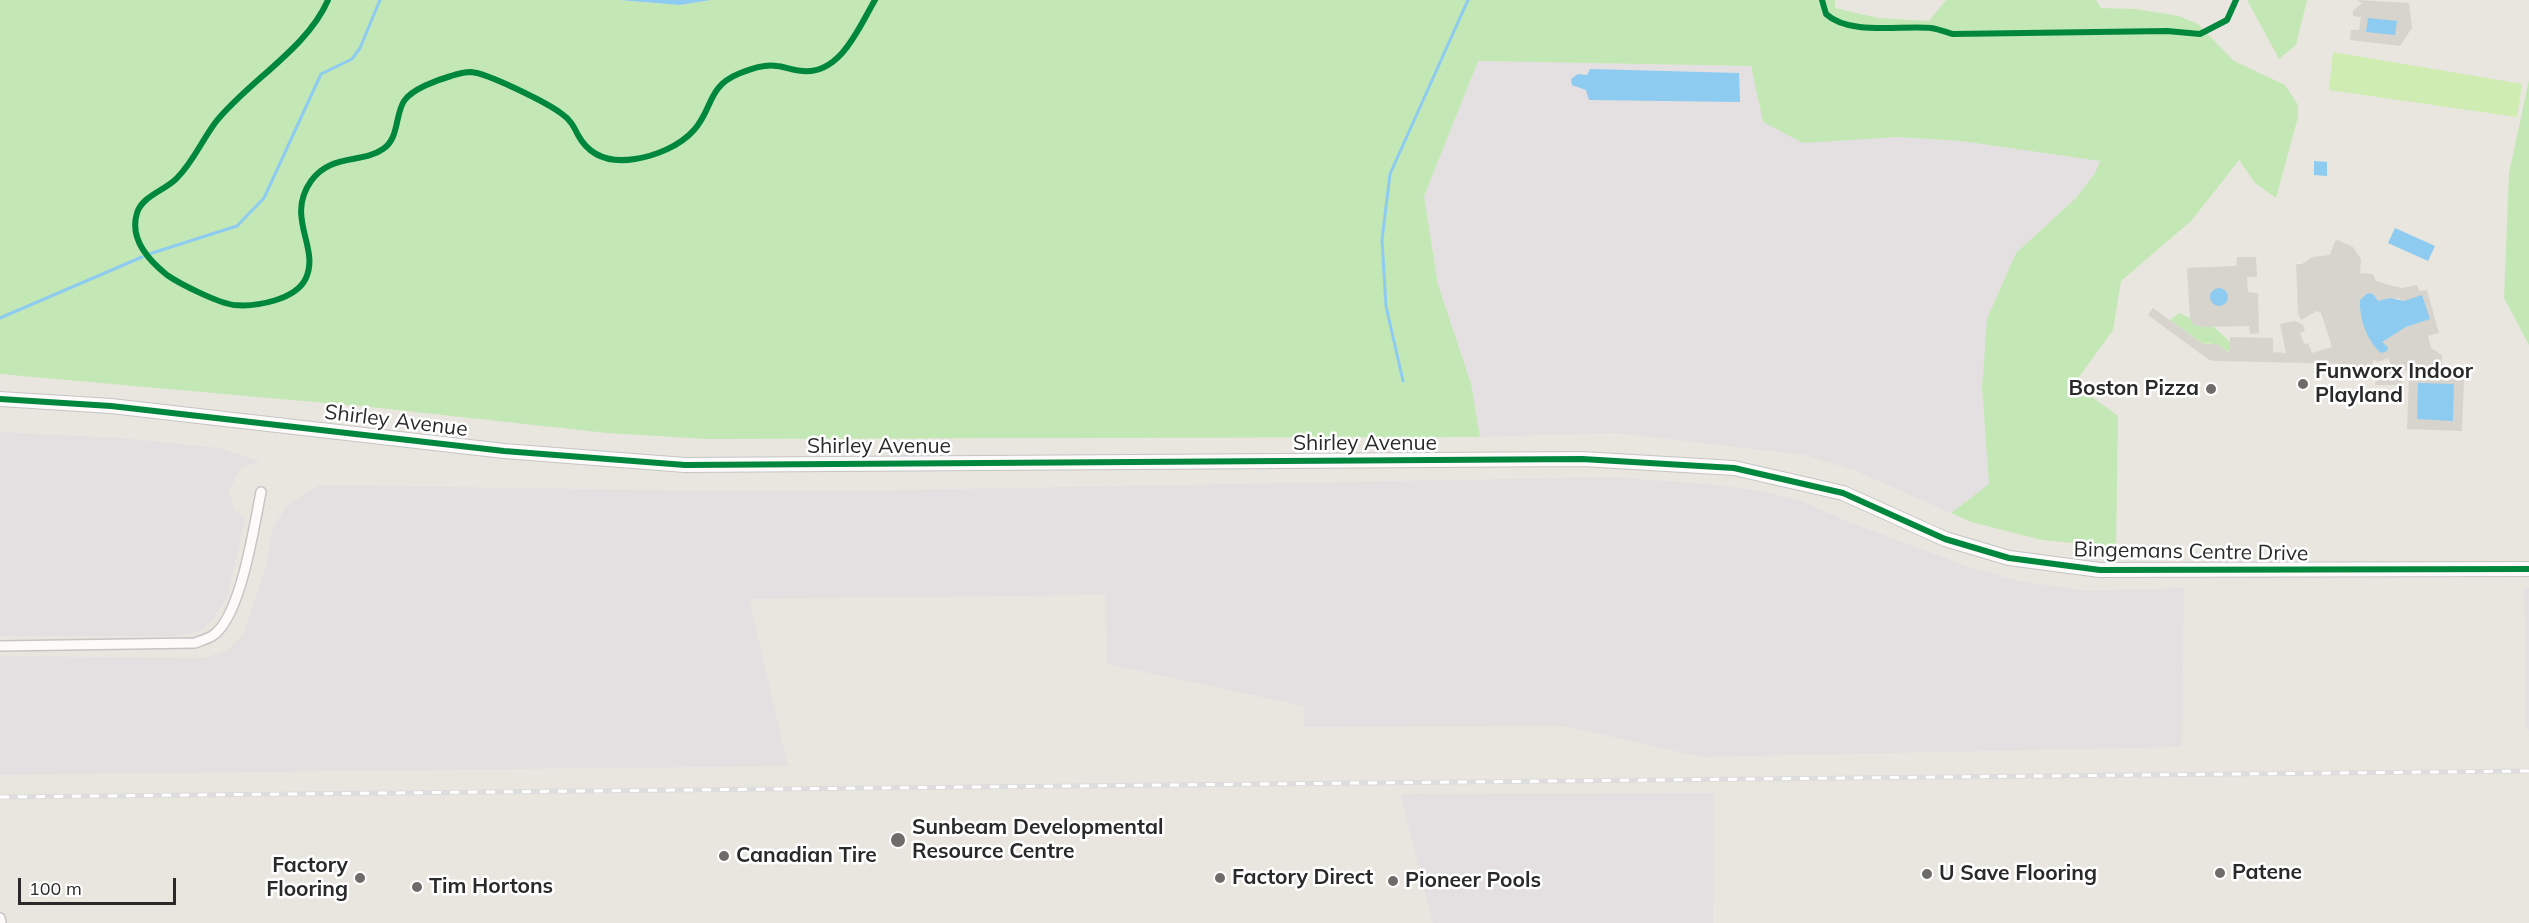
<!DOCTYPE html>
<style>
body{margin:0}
#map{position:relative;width:2529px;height:923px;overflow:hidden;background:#e9e6df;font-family:Mulish,sans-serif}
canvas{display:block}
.scale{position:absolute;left:18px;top:878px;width:158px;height:27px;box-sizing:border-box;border:3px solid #2a2a2a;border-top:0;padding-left:8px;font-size:18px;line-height:21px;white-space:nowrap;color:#2a2a2a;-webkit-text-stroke:4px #fff;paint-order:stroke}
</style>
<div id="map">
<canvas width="2529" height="923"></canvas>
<div class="scale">100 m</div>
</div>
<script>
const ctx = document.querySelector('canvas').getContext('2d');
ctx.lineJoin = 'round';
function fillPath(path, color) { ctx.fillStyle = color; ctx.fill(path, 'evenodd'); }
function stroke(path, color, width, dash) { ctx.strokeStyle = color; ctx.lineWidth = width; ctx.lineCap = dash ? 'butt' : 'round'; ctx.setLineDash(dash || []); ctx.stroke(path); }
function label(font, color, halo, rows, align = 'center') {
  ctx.font = font + ' Mulish,sans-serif'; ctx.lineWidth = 5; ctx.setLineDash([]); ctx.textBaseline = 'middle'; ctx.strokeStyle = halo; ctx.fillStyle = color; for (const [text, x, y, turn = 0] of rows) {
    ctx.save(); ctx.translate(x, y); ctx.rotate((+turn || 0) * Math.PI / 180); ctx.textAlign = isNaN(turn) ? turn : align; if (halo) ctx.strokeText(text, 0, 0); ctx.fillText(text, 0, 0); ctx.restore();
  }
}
fillPath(new Path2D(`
 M1478,61L1751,66L1763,122L1897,137L1961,141L2100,161L2095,173L2076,198L2016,253L1982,388L1989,484L1951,513L1856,471L1805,455L1615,433L1480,437L1471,384L1438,285L1424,196Z
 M0,432L121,438L220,448L261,462L242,467L229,490L234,509L245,518L228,595L214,618L200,631L176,636H0Z
 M1613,477L1716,485L1762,491L1802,501L1844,520L1969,567L2019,581L2087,591L2184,588L2182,747L1701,757L1564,726L1304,727V706L1107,664L1105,595L749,599L788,766L0,775V656L203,658L226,651L244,633L266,567L272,529L287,505L320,485L722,491H843Z
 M2524,588H2529V730H2526Z
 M1714,793L1713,923H1433L1400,794Z`), '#e4e0e2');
fillPath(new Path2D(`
 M0,0H619L680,5L711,0H1835V8L1878,18L1929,21L1946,0H2096L2101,8L2136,9L2179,16L2198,24L2234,61L2285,85L2298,105V117L2276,198L2255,183L2239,160L2192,220L2121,281L2113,330L2074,384L2118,416L2116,547L2042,540L1971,522L1951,513L1989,484L1982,388L1987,319L2016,253L2076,198L2095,173L2100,161L1961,141L1897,137L1803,143L1763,122L1751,66L1478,61L1424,196L1438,285L1471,384L1480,437L706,439L607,433L370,407L0,374Z
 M2247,0H2307L2296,45L2279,59Z
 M2529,80V345L2504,298L2509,173Z
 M2179,313L2190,318L2198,326L2214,327L2230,342V352L2209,343L2203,344L2170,320Z`), '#c4e8b5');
fillPath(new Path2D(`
 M2333,52L2522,84L2517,117L2329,90Z`), '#cfecb2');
fillPath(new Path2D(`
 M2357,0L2409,3L2412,28L2400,46L2350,40L2351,30H2359L2361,17L2353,16V11L2362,3Z
 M2338,240L2353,247L2361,259L2360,273L2373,274L2376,281L2389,285L2402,288L2417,285L2419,291L2427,290L2439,333L2428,336L2431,348L2442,355V370L2464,380L2462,431L2407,429L2409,376L2406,370H2402V385H2375L2378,365H2391L2388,358L2378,362L2373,360L2372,365L2363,371L2351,370V364L2216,361L2209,360L2148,315L2153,308L2203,344H2217L2228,352H2230V337L2273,338V352L2286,353L2280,324L2295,321L2303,325L2305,331L2300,333L2304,344L2308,343L2312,353L2332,347L2321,313L2317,311L2301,320L2298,313L2296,264H2302L2312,257L2330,255L2335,241ZM2398,298L2429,319L2406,327L2382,341L2380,338L2381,342L2361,318L2360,300L2378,301Z
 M2237,257H2256L2257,277H2247L2248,292L2258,293L2259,333L2250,334L2249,326L2205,327L2193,325L2190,318L2187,268L2236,266Z`), '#d7d4ce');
fillPath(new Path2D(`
 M619,0H711L680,5Z
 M2368,18L2397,21L2395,35L2366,32Z
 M1590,69L1739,73L1740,102L1589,100L1586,90L1572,85L1571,79L1578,74L1587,75Z
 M2314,161L2327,162V176L2314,175Z
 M2395,228L2435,246L2428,261L2388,243Z
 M2210 297a9 9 0 1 1 18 0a9 9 0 1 1-18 0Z
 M2368,293L2373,294L2378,301L2390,298L2404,301L2422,295L2430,319L2406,327L2382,342L2388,347L2387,351L2381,353C2367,341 2359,318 2360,300Z
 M2418,383L2454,384L2453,421L2417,419Z`), '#8dcbf0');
stroke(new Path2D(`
 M149,254L237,226L264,198L321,74L352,59L360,48L380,0
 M0,318L142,257
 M1403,381L1386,306L1382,240L1390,174L1468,0`), '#8dcbf0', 3);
const minor = new Path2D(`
 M0,646L195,643C200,641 207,639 212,636C241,618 254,526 261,492
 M0,918L1,923`);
const secondary = new Path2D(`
 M0,399L111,406L504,451L685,465L1582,459L1734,468L1843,493L1945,539L2009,558L2100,570L2529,569`);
stroke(minor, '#c6c5c5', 12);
stroke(secondary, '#c6c5c5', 16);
stroke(minor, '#fcfbfa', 9);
stroke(secondary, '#fcfbfa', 14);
const rail = new Path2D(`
 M0,797L2529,771`);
stroke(rail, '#dddddf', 5);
stroke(rail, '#fff', 3, [9]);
stroke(new Path2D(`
 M328,0C307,49 247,82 215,123C201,142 193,162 177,178C166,190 142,196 137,213C129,239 148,260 167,275C180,284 218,303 234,305C256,307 296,300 306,278C320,247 285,218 311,181C331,153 362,164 383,149C399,139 395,115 404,101C412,89 437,80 451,76C457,74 465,72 471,72C487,73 548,103 562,114C570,119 574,127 578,135C590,157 610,163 635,159C655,156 680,146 694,130C713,109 707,87 738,74C751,69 763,64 777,66C786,67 794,71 803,71C841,74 859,27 875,0
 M1822,0L1826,14C1850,36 1901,25 1931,28C1938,29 1946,32 1953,34L2167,31L2200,34L2227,20L2236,0
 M0,399L111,406L504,451L685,465L1582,459L1734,468L1843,493L1945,539L2009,558L2100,570L2529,569`), '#00873e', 6);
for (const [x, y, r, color] of [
 [2303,384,6,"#6d6c69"],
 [2211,389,6,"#6d6c69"],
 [898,840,8,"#6d6c69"],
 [724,856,6,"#6d6c69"],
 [2220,873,6,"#6d6c69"],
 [1927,874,6,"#6d6c69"],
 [360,878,6,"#6d6c69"],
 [1220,878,6,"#6d6c69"],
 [1393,881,6,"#6d6c69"],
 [417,887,6,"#6d6c69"]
]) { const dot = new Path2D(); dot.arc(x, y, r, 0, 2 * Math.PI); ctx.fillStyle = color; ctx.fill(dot); stroke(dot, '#fff', 2); }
label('bold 21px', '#2a2a2a', '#fff', [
 ["Funworx Indoor",2315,372],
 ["Playland",2315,396],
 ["Boston Pizza",2199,389,"right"],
 ["Sunbeam Developmental",912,828],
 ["Resource Centre",912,852],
 ["Canadian Tire",736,856],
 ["Factory",348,866,"right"],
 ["Flooring",348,890,"right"],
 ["Patene",2232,873],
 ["U Save Flooring",1939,874],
 ["Factory Direct",1232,878],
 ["Pioneer Pools",1405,881],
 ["Tim Hortons",429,887]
], 'left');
label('21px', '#2a2a2a', '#fff', [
 ["Shirley Avenue",396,421,7],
 ["Shirley Avenue",1365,444],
 ["Shirley Avenue",879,447],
 ["Bingemans Centre Drive",2191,552,1]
]);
</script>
